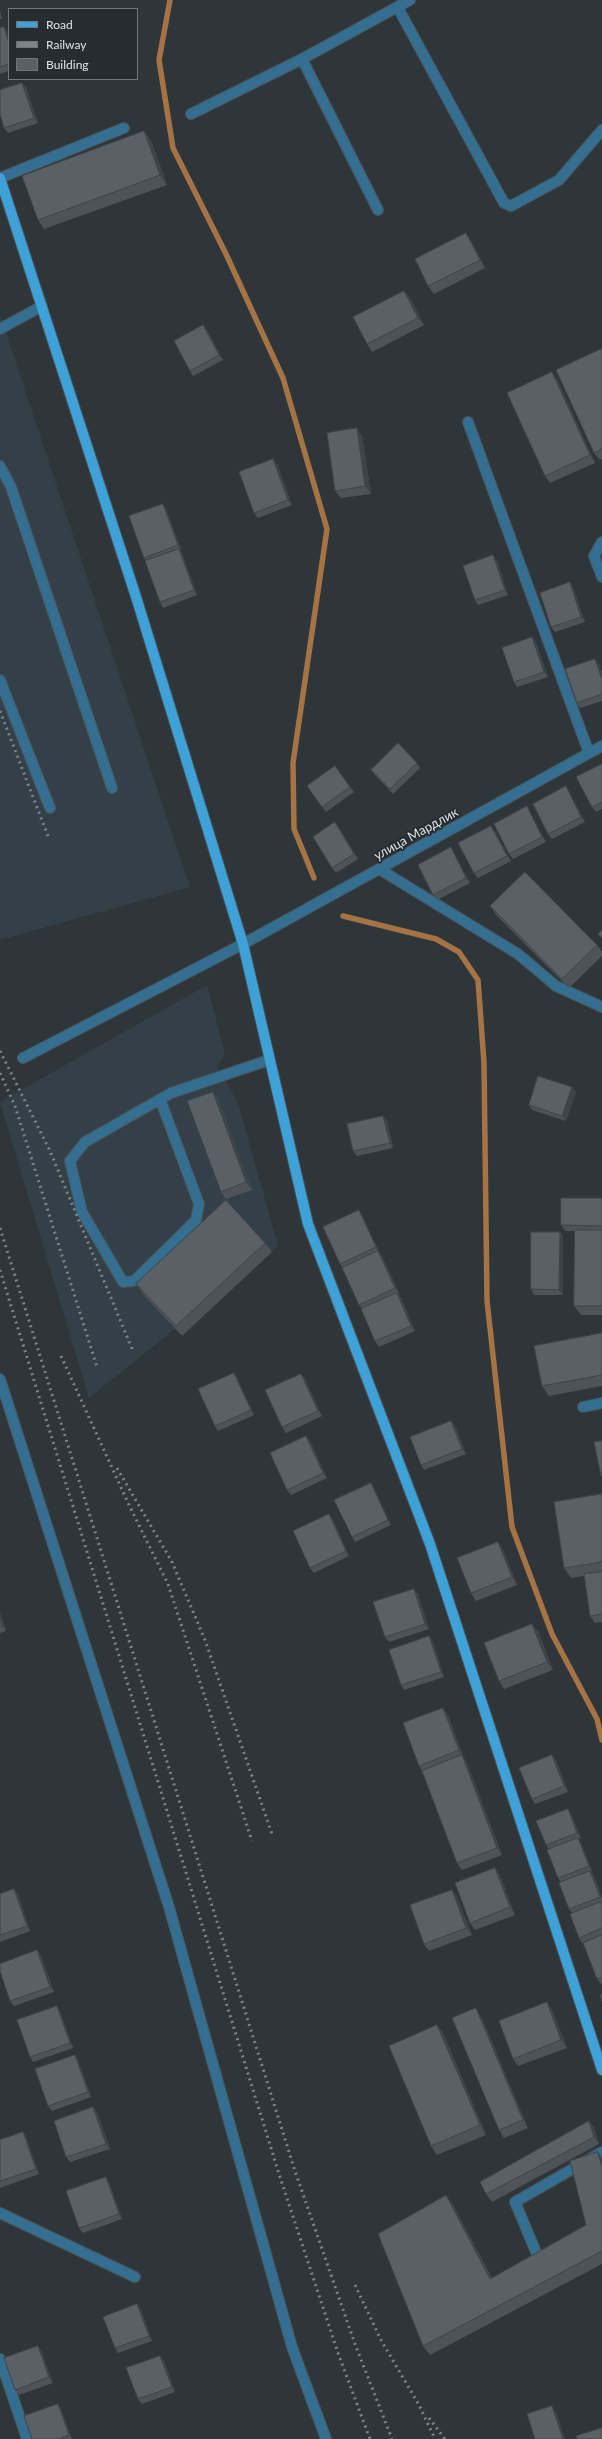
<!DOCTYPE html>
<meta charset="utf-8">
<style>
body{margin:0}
#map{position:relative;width:602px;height:2439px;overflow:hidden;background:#2f363a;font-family:Lato,sans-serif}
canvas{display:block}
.legend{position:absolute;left:8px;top:8px;width:130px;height:72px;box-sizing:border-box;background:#262c30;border:1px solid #707579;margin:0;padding:5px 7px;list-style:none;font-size:12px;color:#dfe3e6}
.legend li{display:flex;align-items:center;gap:8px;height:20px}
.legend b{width:20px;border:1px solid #707579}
</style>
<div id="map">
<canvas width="602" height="2439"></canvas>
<ul class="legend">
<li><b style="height:5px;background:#3ea2d9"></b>Road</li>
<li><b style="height:5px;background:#7e8488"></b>Railway</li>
<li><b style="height:11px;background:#5a6166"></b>Building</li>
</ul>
</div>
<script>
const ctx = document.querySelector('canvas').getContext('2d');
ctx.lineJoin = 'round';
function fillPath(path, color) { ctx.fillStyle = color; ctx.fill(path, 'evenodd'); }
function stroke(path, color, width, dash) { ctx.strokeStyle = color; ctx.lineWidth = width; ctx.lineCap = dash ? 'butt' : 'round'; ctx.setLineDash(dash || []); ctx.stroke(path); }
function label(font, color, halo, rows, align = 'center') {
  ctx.font = font + ' Lato,sans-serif'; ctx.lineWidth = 4; ctx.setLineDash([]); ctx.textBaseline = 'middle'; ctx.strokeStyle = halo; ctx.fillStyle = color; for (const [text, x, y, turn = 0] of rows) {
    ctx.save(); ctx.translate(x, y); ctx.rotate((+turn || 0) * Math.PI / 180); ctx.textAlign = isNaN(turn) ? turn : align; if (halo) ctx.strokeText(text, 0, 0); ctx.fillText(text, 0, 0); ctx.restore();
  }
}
fillPath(new Path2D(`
 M0,315L190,887L0,940Z
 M207,985L225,1054L217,1066L238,1103L278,1246L89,1398L0,1102Z`), '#334048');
stroke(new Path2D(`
 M170,0L159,60L173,148L226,254L283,378L327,529L293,763L294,829L314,878
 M343,916L436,939L459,952L478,980L484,1063L487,1301L512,1527L552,1634L597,1719L602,1740`), '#a67345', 5.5);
const minor = new Path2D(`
 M398,8L504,203L511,206L559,180L602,130
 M302,59L378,210
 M191,114L302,59L410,0
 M0,178L124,128
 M0,329L42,306
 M468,422L589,753
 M0,466L11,487L112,788
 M602,542L594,556L602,577
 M0,680L50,808
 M379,869L518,954L556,986L602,1007
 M23,1058L243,944L602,746
 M160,1099L199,1204L196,1220L134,1281L123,1282L82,1212L70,1161L85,1142L171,1093L269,1060
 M0,1379L169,1907L292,2347L326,2439
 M583,1407L602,1403
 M0,2213L135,2277
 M536,2252L515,2202L602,2152
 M0,2359L27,2439`);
const major = new Path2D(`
 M0,178L137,600L243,944L308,1224L430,1544L602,2070`);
stroke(minor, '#4b5256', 12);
stroke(major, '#4b5256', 12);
stroke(minor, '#346e90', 10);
stroke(major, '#3ea2d9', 10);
stroke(new Path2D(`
 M0,711L48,836
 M0,1051L50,1151L133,1351
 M0,1073L15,1106L97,1367
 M0,1228L295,2171L355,2344L392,2439
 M0,1270L279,2174L338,2353L370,2439
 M61,1356L129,1505L168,1584L252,1841
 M117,1468L172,1562L205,1640L272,1834
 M355,2285L381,2340L419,2405L435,2439
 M429,2418L445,2439`), '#7e8488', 3, [2, 4]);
fillPath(new Path2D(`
 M0,11L2,19H0Z
 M4,27L7,32L9,37V71L0,74V28Z
 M22,83L26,88L38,123L8,133L4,128Z
 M144,131L151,141L167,185L44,229L38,220Z
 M471,240L485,268L434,294L428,286Z
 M404,291L410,298L424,325L372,352L367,344Z
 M203,325L207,330L223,360L193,376L190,371Z
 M601,349L602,350V459L600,460L594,453Z
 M557,379L595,463L550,483L545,476Z
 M357,428L362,436L371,494L341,498L335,491Z
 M273,459L277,464L292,505L258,518L254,513Z
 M166,509L181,550L180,551L182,554L197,595L163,608L160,602L146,561L144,558Z
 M497,561L508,595L478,605L475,600Z
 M573,588L585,622L555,632L551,627Z
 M536,643L548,677L517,687L514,682Z
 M599,664L602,673V701L580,708L577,703Z
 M417,763L420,768L393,794L375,775L371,770Z
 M602,764V809L596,812L592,807Z
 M335,766L354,792L326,812L307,786Z
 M569,791L585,822L552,839L548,834Z
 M527,806L530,812L546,842L513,859L509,854Z
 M339,828L358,859L336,873L332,868Z
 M495,831L511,861L478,878L474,873Z
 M451,847L454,853L470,883L437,900L433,895Z
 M490,906L597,945L602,952V956L569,988L497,916Z
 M213,1092L218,1099L252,1190L226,1199L221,1192Z
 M576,1092L566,1121L532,1110L529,1105Z
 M387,1121L393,1148L357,1156L353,1151Z
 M602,1198V1315H581L574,1306L575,1231H565L561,1225Z
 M362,1215L379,1252L382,1256L399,1293L398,1294L401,1298L415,1331L379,1347L375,1341L362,1309L359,1305L343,1268L340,1264Z
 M560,1232L563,1237V1295H534L531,1289Z
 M265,1243L272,1252L182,1336L143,1294L136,1284Z
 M602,1333V1386L549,1396L542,1386Z
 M234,1373L237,1378L254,1415L218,1431L215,1426Z
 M301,1374L305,1379L322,1416L286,1433L282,1427Z
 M451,1421L455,1426L466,1454L424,1470L421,1465Z
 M310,1441L327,1478L291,1495L287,1490Z
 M371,1483L374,1488L391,1525L355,1542L352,1537Z
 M602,1494V1622L595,1623L590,1616L584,1576L571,1578L564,1568Z
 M329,1514L333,1520L349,1556L314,1573L310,1568Z
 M498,1542L503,1550L517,1585L476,1601L471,1593Z
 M418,1594L429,1629L389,1642L385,1637Z
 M0,1613L6,1631L0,1633Z
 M538,1631L553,1670L504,1689L499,1681Z
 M429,1636L433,1642L444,1677L404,1690L401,1685Z
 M448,1715L464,1758L467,1763L502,1855L462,1870L457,1863L422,1771L419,1766Z
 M556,1760L568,1792L535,1804L532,1799Z
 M568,1809L571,1814L581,1838L578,1839L581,1843L592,1871L591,1872L594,1876L602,1898V1935L582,1943L579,1938L572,1913L569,1909L561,1882L558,1878L549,1849L546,1845Z
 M500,1875L515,1915L475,1930L470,1923Z
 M452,1890L457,1897L472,1935L429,1951L424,1944Z
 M0,1894H18L30,1931L0,1942Z
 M602,1935V1984H601L597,1979Z
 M37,1950L41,1956L54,1992L14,2006L10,2001Z
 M552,2010L567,2048L518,2066L513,2059Z
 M60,2011L73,2048L33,2062L30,2057Z
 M481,2016L528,2128L504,2138L499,2130Z
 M437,2025L444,2035L486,2135L437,2155L431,2146Z
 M75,2055L78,2060L91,2097L52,2111L48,2106Z
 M97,2112L110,2149L70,2162L66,2157Z
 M589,2121L594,2128L599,2144L492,2202L486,2194Z
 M23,2132L26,2137L39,2174L0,2188V2140Z
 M602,2158V2264L430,2355L423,2346L453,2205L492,2278L586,2225Z
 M109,2182L122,2219L83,2233L79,2228Z
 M137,2304L141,2310L152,2341L118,2353L115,2348Z
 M41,2351L53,2383L19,2395L15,2390Z
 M160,2356L164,2361L175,2392L142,2404L138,2399Z
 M61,2409L72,2439H32Z`), '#4d5358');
fillPath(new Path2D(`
 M4,27L7,32L9,37V43Z
 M22,83L26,88L38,123L34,118Z
 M144,131L151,141L167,185L160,175Z
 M466,233L471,240L485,268L480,260Z
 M404,291L410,298L424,325L418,318Z
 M203,325L207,330L223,360L219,355Z
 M552,372L557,379L595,463L590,455Z
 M357,428L362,436L371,494L365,486Z
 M273,459L277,464L292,505L288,500Z
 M163,504L166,509L181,550L178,545Z
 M179,549L182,554L197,595L194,590Z
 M493,555L497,561L508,595L505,590Z
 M570,582L573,588L585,622L581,617Z
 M532,637L536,643L548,677L544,672Z
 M595,659L599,664L602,673V679Z
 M566,786L569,791L585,822L581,817Z
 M527,806L530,812L546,842L542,837Z
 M491,826L495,831L511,861L507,856Z
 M451,847L454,853L470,883L466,878Z
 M572,1087L576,1092L566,1121L562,1116Z
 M213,1092L218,1099L252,1190L246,1182Z
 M383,1116L387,1121L393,1148L390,1143Z
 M359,1210L362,1215L379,1252L376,1247Z
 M560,1232L563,1237V1295L559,1290Z
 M378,1251L382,1256L399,1293L395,1288Z
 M397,1293L401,1298L415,1331L411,1326Z
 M234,1373L237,1378L254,1415L251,1410Z
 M301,1374L305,1379L322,1416L318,1411Z
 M451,1421L455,1426L466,1454L462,1449Z
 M306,1436L310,1441L327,1478L323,1473Z
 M371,1483L374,1488L391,1525L388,1520Z
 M329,1514L333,1520L349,1556L346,1551Z
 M498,1542L503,1550L517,1585L512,1577Z
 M414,1589L418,1594L429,1629L425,1624Z
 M0,1613L6,1631L2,1626L0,1619Z
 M532,1624L538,1631L553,1670L547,1662Z
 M429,1636L433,1642L444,1677L441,1672Z
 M443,1708L448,1715L464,1758L467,1763L502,1855L497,1848L462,1756L459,1750Z
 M552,1755L556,1760L568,1792L564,1786Z
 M568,1809L571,1814L581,1838L577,1833Z
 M578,1838L581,1843L592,1871L589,1866Z
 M495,1868L500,1875L515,1915L510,1907Z
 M590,1871L594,1876L602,1898V1900L600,1897Z
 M14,1889L18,1894L30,1931L27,1926Z
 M452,1890L457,1897L472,1935L466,1928Z
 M37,1950L41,1956L54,1992L50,1987Z
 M547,2002L552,2010L567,2048L561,2040Z
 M57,2006L60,2011L73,2048L70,2043Z
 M476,2008L481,2016L528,2128L523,2120Z
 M437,2025L444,2035L486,2135L480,2125Z
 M75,2055L78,2060L91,2097L88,2092Z
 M93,2107L97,2112L110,2149L106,2144Z
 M589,2121L594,2128L599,2144L594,2137Z
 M23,2132L26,2137L39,2174L36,2169Z
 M598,2152L602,2158V2167Z
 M106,2177L109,2182L122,2219L119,2214Z
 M446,2195L453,2205L497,2289L490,2279Z
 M137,2304L141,2310L152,2341L149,2336Z
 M38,2346L41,2351L53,2383L49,2377Z
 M160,2356L164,2361L175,2392L172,2387Z
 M58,2404L61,2409L72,2439L69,2435Z
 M552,2406L557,2414L565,2439H563Z`), '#3f4447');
const building = new Path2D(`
 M4,27L9,43V64L0,67V28Z
 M22,83L34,118L4,128L0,114V90Z
 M144,131L160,175L38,220L22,176Z
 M466,233L480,260L428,286L415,259Z
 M404,291L418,318L367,344L353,317Z
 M203,325L219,355L190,371L174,341Z
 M601,349L602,351V449L594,453L556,370Z
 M552,372L590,455L545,476L507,393Z
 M357,428L365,486L335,491L327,433Z
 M273,459L288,500L254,513L239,472Z
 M163,504L178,545L144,558L129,516Z
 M179,549L194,590L160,602L145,561Z
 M493,555L505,590L475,600L463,566Z
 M570,582L581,617L551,627L540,593Z
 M532,637L544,672L514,682L502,648Z
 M595,659L602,679V694L577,703L565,669Z
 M398,743L417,763L390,789L371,770Z
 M602,764V802L592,807L576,777Z
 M335,766L350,787L322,807L307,786Z
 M566,786L581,817L548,834L533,804Z
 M527,806L542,837L509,854L494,824Z
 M335,822L354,854L332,868L313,837Z
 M491,826L507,856L474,873L458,843Z
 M451,847L466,878L433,895L418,865Z
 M525,872L597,945L562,979L490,906Z
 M602,930V938L598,934Z
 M538,1076L572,1087L562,1116L529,1105Z
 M213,1092L246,1182L221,1192L187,1101Z
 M383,1116L390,1143L353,1151L347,1124Z
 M561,1198H602V1226L561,1225Z
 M226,1200L265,1243L176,1326L136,1284Z
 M359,1210L376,1247L340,1264L323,1227Z
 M575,1230H602V1306H574Z
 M531,1232H560L559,1290L531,1289Z
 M378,1251L395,1288L359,1305L342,1268Z
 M397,1293L411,1326L375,1341L361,1309Z
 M602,1333V1375L542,1386L534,1346Z
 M234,1373L251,1410L215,1426L198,1389Z
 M301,1374L318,1411L282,1427L265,1390Z
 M451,1421L462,1449L421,1465L410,1437Z
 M306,1436L323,1473L287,1490L270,1453Z
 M602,1441V1476H601L594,1442Z
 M371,1483L388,1520L352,1537L334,1500Z
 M602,1494V1562L564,1568L554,1502Z
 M329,1514L346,1551L310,1568L293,1531Z
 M498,1542L512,1577L471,1593L457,1558Z
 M602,1572V1614L590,1616L584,1574Z
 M414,1589L425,1624L385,1637L373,1602Z
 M0,1619L2,1626L0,1627Z
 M532,1624L547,1662L499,1681L484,1643Z
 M429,1636L441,1672L401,1685L389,1650Z
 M443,1708L459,1750L419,1766L403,1723Z
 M462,1755L497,1848L457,1863L422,1771Z
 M552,1755L564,1786L532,1799L519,1768Z
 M568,1809L577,1833L546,1845L536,1821Z
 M578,1838L589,1866L558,1878L547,1850Z
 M495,1868L510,1907L470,1923L455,1883Z
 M590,1871L600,1897L569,1909L559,1883Z
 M14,1889L27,1926L0,1935V1894Z
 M452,1890L466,1928L424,1944L410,1905Z
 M601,1902L602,1905V1928L579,1938L570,1914Z
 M602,1935V1977L597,1979L583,1943Z
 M37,1950L50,1987L10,2001L0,1971V1964Z
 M602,1994V2001L600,1995Z
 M547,2002L561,2040L513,2059L499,2021Z
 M57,2006L70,2043L30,2057L17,2020Z
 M476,2008L523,2120L499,2130L452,2018Z
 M437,2025L480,2125L431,2146L389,2046Z
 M75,2055L88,2092L48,2106L35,2069Z
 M93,2107L106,2144L66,2157L54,2121Z
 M589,2121L594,2137L486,2194L480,2182Z
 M23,2132L36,2169L0,2181V2140Z
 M598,2152L602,2167V2251L423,2346L378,2234L446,2195L490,2279L586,2225L570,2161Z
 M106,2177L119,2214L79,2228L66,2191Z
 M137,2304L149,2336L115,2348L103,2317Z
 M38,2346L49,2377L15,2390L4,2358Z
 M160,2356L172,2387L138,2399L126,2368Z
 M58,2404L69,2435L59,2439H32L24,2416Z
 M552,2406L563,2439H535L527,2414Z
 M602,2428V2439H577L576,2436Z`);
fillPath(building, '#5a6166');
stroke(building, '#3f4447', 1);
label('13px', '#dfe3e6', '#262c30', [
 ["улица Мардлик",416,834,-29]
]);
</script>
